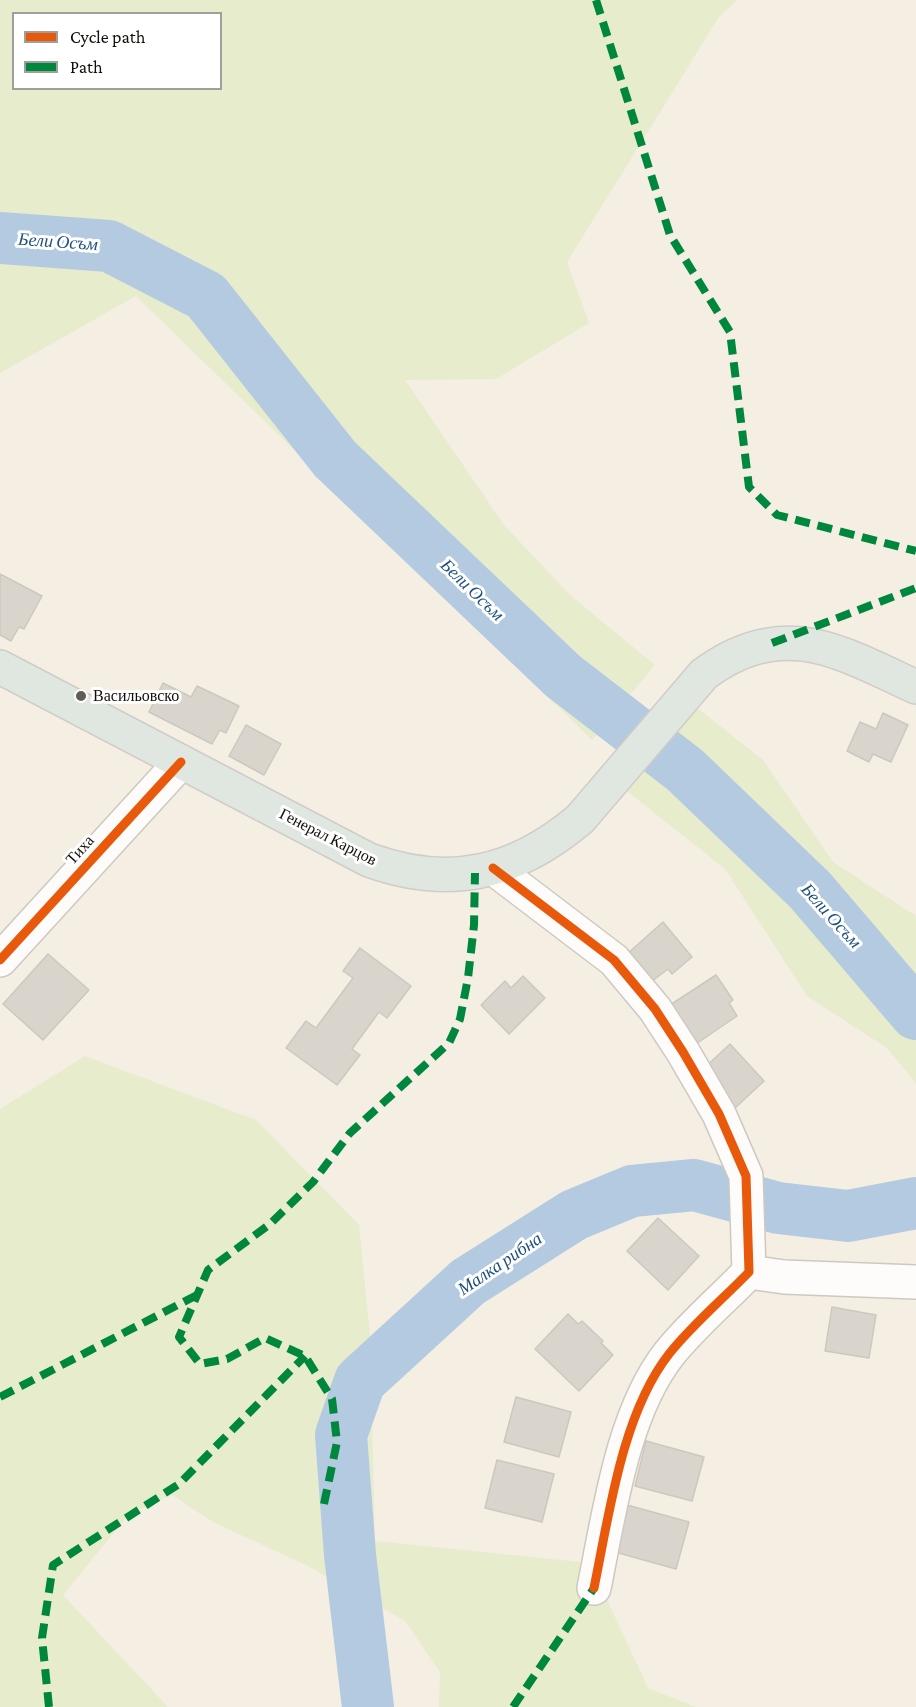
<!DOCTYPE html>
<meta charset="utf-8">
<style>
body{margin:0}
#map{position:relative;width:916px;height:1707px;overflow:hidden;background:#f4eee3;font-family:"Crimson Pro",serif}
canvas{display:block}
.legend{position:absolute;left:12px;top:12px;width:210px;height:78px;box-sizing:border-box;background:#fff;border:2px solid #a09f9c;margin:0;padding:8px 10px;list-style:none;font-size:18px;color:#120f08}
.legend li{display:flex;align-items:center;gap:12px;height:30px}
.legend b{width:30px;border:2px solid #a09f9c}
</style>
<div id="map">
<canvas width="916" height="1707"></canvas>
<ul class="legend">
<li><b style="height:8px;background:#e8590c"></b>Cycle path</li>
<li><b style="height:8px;background:#00873e"></b>Path</li>
</ul>
</div>
<script>
const ctx = document.querySelector('canvas').getContext('2d');
ctx.lineJoin = 'round';
function fillPath(path, color) { ctx.fillStyle = color; ctx.fill(path, 'evenodd'); }
function stroke(path, color, width, dash) { ctx.strokeStyle = color; ctx.lineWidth = width; ctx.lineCap = dash ? 'butt' : 'round'; ctx.setLineDash(dash || []); ctx.stroke(path); }
function label(font, color, halo, rows, align = 'center') {
  ctx.font = font + ' "Crimson Pro",serif'; ctx.lineWidth = 6; ctx.setLineDash([]); ctx.textBaseline = 'middle'; ctx.strokeStyle = halo; ctx.fillStyle = color; for (const [text, x, y, turn = 0] of rows) {
    ctx.save(); ctx.translate(x, y); ctx.rotate((+turn || 0) * Math.PI / 180); ctx.textAlign = isNaN(turn) ? turn : align; if (halo) ctx.strokeText(text, 0, 0); ctx.fillText(text, 0, 0); ctx.restore();
  }
}
fillPath(new Path2D(`
 M0,0H737L719,17L567,262L589,323L496,379L405,380L504,525L570,595L655,665L592,740L136,296L0,373ZM14,14H220V88H14Z
 M696,707L763,760L833,862L916,916V1083L887,1048L807,996L725,869L627,791Z
 M85,1056L256,1120L359,1225L370,1336L375,1541L590,1563L648,1688L696,1707H439L440,1672L405,1621L310,1567L211,1521L172,1495L129,1514L63,1595L168,1707H0V1109Z`), '#e7eccd');
stroke(new Path2D(`
 M0,238L109,246L206,296L335,459L563,676L685,770L810,890L916,1014
 M368,1707L350,1555L341,1435L360,1381L468,1282L574,1215L632,1191L694,1185L778,1208L848,1216L916,1203`), '#b4cae1', 52);
const building = new Path2D(`
 M0,574L42,596L24,629L19,627L11,641L0,635Z
 M163,683L191,697L197,686L239,706L226,733L220,730L212,744L149,712Z
 M883,713L908,725L891,762L873,754L869,762L847,751L860,722L876,729Z
 M246,725L281,744L264,775L229,756Z
 M663,922L692,957L672,974L668,969L651,982L627,954Z
 M360,948L411,986L387,1018L379,1012L352,1049L360,1055L337,1085L286,1048L306,1021L316,1028L353,978L343,971Z
 M48,954L89,990L43,1040L3,1004Z
 M716,975L733,1000L729,1003L737,1016L693,1046L667,1007Z
 M523,976L545,998L509,1034L481,1005L505,981L511,988Z
 M730,1044L764,1081L735,1108L701,1071Z
 M658,1218L699,1256L668,1290L627,1251Z
 M832,1307L876,1315L869,1358L825,1351Z
 M568,1314L578,1324L582,1321L603,1341L601,1343L613,1355L579,1391L535,1349Z
 M516,1397L571,1412L559,1457L504,1442Z
 M646,1441L704,1457L692,1501L635,1486Z
 M497,1460L554,1474L542,1522L485,1508Z
 M627,1505L689,1522L676,1569L615,1552Z`);
fillPath(building, '#dad5cc');
stroke(building, '#cdc8bf', 1.5);
const minor = new Path2D(`
 M493,868L614,960L655,1009L683,1052L719,1114L746,1176L749,1272C723,1299 692,1325 669,1354C622,1414 609,1515 594,1588
 M0,960L181,762
 M749,1272L784,1277L916,1282`);
const major = new Path2D(`
 M0,667L369,860C449,889 515,874 580,819L704,674C783,616 838,651 916,687`);
stroke(minor, '#cec9c0', 36);
stroke(major, '#d0cdc8', 36);
stroke(minor, '#fdfcfb', 33);
stroke(major, '#e0e7e1', 33);
stroke(new Path2D(`
 M596,0L670,235L730,332L749,487L777,515L916,551
 M772,643L916,588
 M0,1397L197,1295
 M324,1504L337,1442L332,1399L305,1356L265,1338L227,1359L200,1364L179,1337L208,1270L270,1224L313,1182L350,1133L449,1043L460,1019L468,978L474,925L475,873
 M49,1707L42,1638L53,1565L179,1484L305,1356
 M513,1707L594,1588`), '#00873e', 8, [15, 8]);
stroke(new Path2D(`
 M493,868L614,960L655,1009L683,1052L719,1114L746,1176L749,1272C723,1299 692,1325 669,1354C622,1414 609,1515 594,1588
 M0,960L181,762`), '#e8590c', 9);
for (const [x, y, r, color] of [
 [81,696,6,"#615d55"]
]) { const dot = new Path2D(); dot.arc(x, y, r, 0, 2 * Math.PI); ctx.fillStyle = color; ctx.fill(dot); stroke(dot, '#fff', 2); }
label('16px', '#120f08', '#fff', [
 ["Васильовско",93,696]
], 'left');
label('16px', '#120f08', '#fff', [
 ["Генерал Карцов",328,837,27],
 ["Тиха",80,850,-48]
]);
label('italic 18px', '#1f5080', '#fff', [
 ["Бели Осъм",58,242,4],
 ["Бели Осъм",472,590,44],
 ["Бели Осъм",831,916,48],
 ["Малка рибна",500,1264,-34]
]);
</script>
